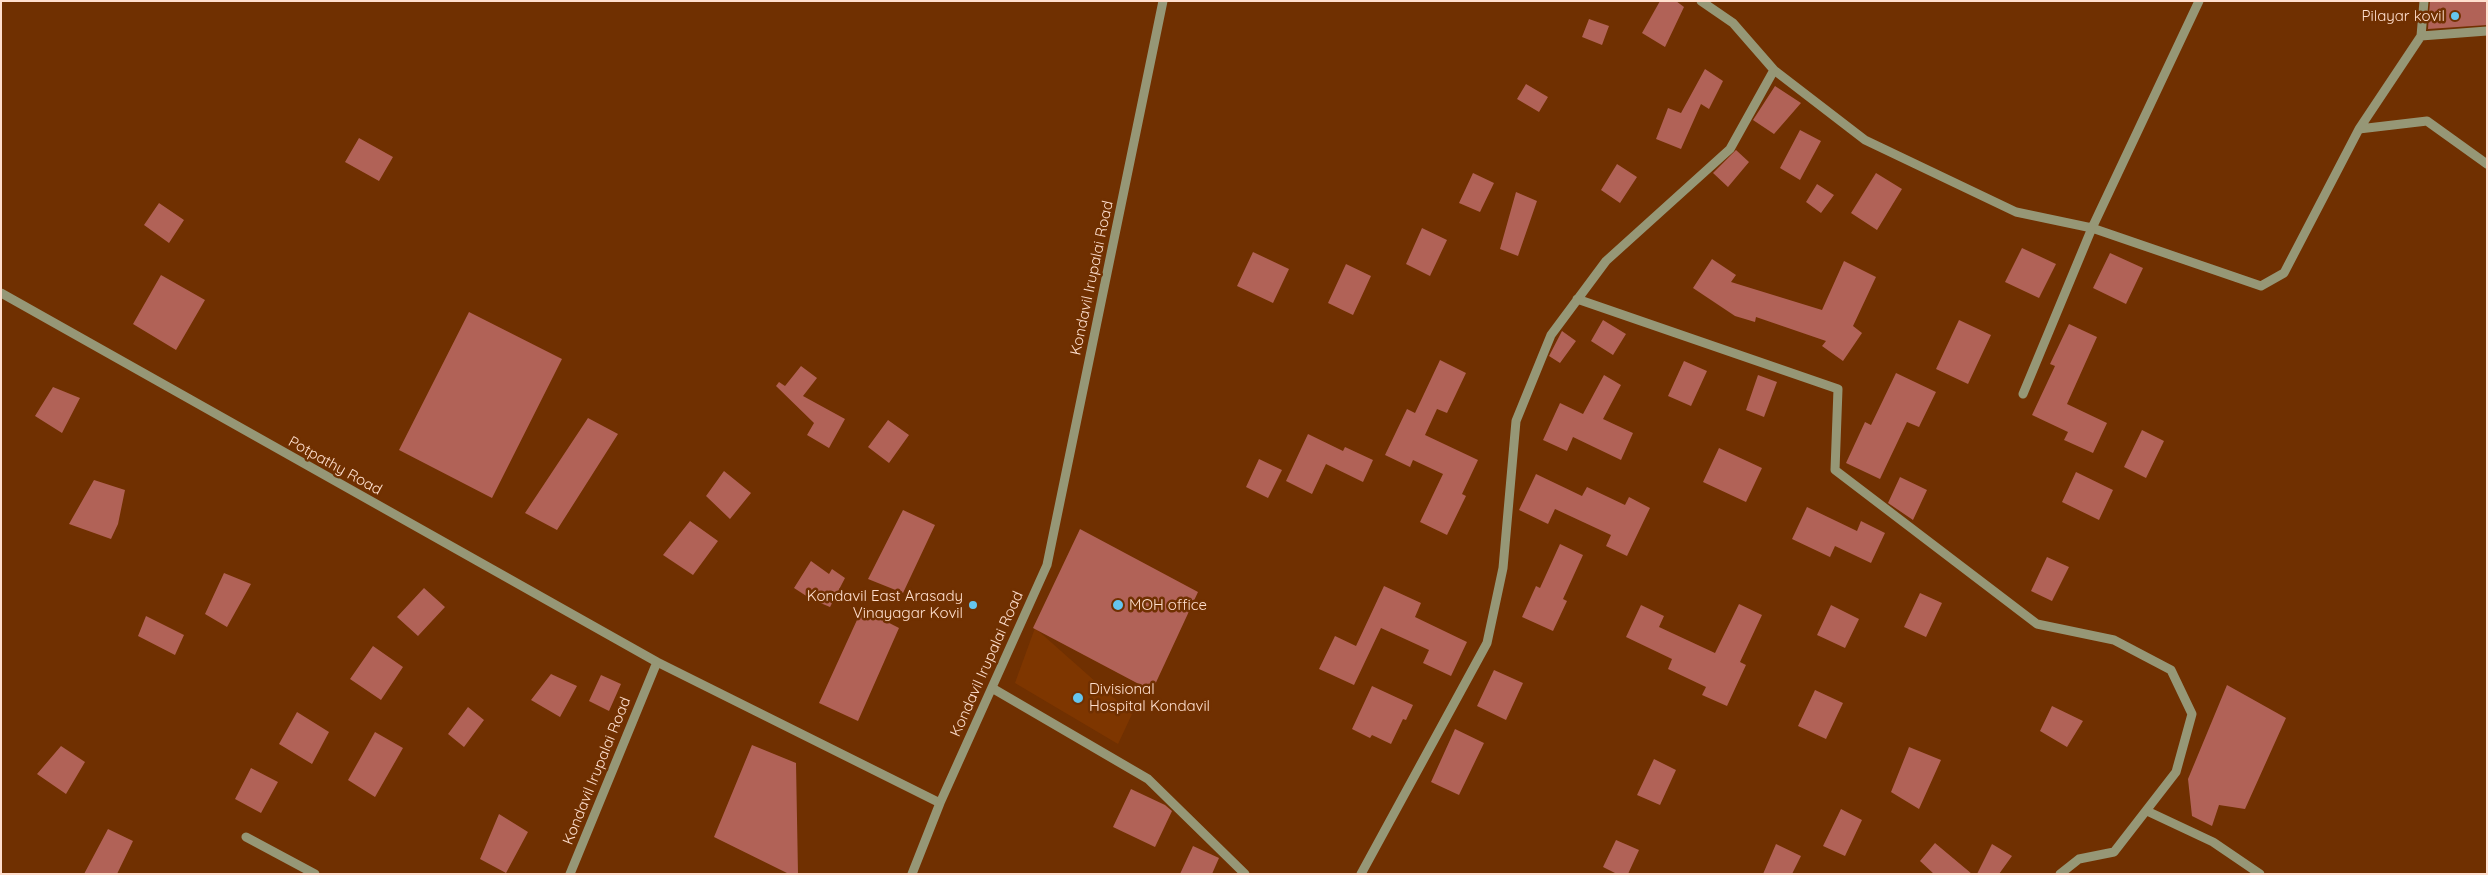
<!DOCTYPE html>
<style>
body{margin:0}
#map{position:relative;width:2488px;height:875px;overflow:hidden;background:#703001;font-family:Quicksand,sans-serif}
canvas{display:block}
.frame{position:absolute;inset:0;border:2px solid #ffdfce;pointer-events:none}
</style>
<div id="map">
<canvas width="2488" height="875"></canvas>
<div class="frame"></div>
</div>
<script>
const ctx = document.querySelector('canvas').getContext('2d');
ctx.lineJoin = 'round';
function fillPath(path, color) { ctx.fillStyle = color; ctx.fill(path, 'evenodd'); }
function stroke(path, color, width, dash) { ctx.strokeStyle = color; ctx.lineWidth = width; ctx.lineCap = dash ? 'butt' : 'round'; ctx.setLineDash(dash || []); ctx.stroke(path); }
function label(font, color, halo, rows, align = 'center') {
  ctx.font = font + ' Quicksand,sans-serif'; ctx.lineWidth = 5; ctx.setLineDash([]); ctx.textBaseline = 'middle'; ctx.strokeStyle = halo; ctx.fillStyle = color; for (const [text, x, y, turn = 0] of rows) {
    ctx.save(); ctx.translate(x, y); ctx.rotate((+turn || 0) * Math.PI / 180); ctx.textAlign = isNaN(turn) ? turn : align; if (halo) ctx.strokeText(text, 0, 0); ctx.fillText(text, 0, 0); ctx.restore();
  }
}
fillPath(new Path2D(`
 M1035,628L1132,714L1118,744L1015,683Z`), '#7e3600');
fillPath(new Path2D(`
 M1660,1H1676L1684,7L1665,47L1642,33Z
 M2430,1H2487V25L2428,29Z
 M1589,19L1609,26L1602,45L1582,37Z
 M1705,69L1723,81L1709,109L1701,104L1681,149L1656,139L1668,108L1681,113Z
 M1526,84L1548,97L1539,112L1517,99Z
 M1775,86L1801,103L1774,134L1753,120Z
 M1800,130L1821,141L1800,180L1780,168Z
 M359,138L393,157L379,181L345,162Z
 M1736,150L1749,162L1728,187L1713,173Z
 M1617,164L1637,177L1620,203L1601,190Z
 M1473,173L1494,183L1480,212L1459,203Z
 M1876,173L1902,189L1877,230L1851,213Z
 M1817,184L1834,195L1821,213L1806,202Z
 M1516,192L1537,201L1518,256L1500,249Z
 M159,203L184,220L169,243L144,225Z
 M1422,228L1447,240L1430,276L1406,264Z
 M2022,248L2056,264L2039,298L2005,282Z
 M1253,252L1289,269L1273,303L1237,286Z
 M2110,253L2143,268L2126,304L2093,288Z
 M1712,259L1736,275L1731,282L1822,310L1844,261L1876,277L1853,326L1862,333L1843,361L1822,346L1826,341L1756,317L1755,322L1735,316L1693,288Z
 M1346,264L1371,276L1353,315L1328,303Z
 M161,275L205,300L176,350L133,324Z
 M469,312L562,359L492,498L399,450Z
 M1603,320L1626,334L1613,355L1591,341Z
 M1959,320L1991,335L1968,384L1936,369Z
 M2069,324L2097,337L2067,404L2107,423L2093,453L2064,440L2068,432L2032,415L2055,366L2050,364Z
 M1562,331L1576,341L1560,363L1549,356Z
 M1440,360L1466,373L1447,413L1437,409L1425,435L1478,460L1462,494L1466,496L1447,535L1420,522L1443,474L1413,460L1410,467L1385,455L1407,409L1415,413Z
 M1684,361L1707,371L1691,406L1668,396Z
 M801,366L817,378L803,396L845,419L829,448L807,435L814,423L776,386L779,382L785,386Z
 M1896,373L1936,392L1919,427L1907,422L1880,479L1846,463L1865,422L1871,425Z
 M1604,375L1621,385L1603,419L1633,433L1621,460L1573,437L1567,451L1543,440L1560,403L1583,414Z
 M1758,375L1777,382L1764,417L1746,410Z
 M53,387L80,398L62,433L35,416Z
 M588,418L618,434L557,530L525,513Z
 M888,420L909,435L889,463L868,447Z
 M2142,430L2164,441L2146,478L2124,467Z
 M1308,434L1343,451L1345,447L1373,460L1363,482L1326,464L1312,494L1286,481Z
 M1719,448L1762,468L1746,502L1703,482Z
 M1259,459L1282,470L1268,498L1246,487Z
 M724,471L751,493L730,519L706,496Z
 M2076,472L2113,490L2099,520L2062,502Z
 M1536,474L1582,496L1587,487L1625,505L1629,497L1650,508L1627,556L1606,546L1611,535L1555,509L1548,524L1519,510Z
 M1900,477L1927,490L1913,520L1888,503Z
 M94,480L125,490L118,524L111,539L69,524Z
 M1807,507L1857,531L1861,521L1885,533L1871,563L1835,546L1830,557L1792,539Z
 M903,510L935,525L903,593L868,579Z
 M690,521L718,541L693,575L663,555Z
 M1080,529L1198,592L1152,691L1033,628Z
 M1560,544L1583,555L1563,599L1567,601L1553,631L1522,617L1536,586L1540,588Z
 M2047,557L2069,567L2052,601L2031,591Z
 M811,561L829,574L832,569L845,578L830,607L811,599L794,588Z
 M224,573L251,584L227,627L205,614Z
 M1384,586L1421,603L1415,617L1467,642L1451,676L1423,663L1429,650L1381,628L1354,685L1319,669L1335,636L1356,646Z
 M424,588L445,607L418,636L397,617Z
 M1920,593L1942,603L1926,637L1904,627Z
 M1739,604L1762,615L1740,662L1746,665L1727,706L1702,695L1706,687L1668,669L1672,659L1626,637L1641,605L1664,616L1659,627L1715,653Z
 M1831,605L1859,619L1845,648L1817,635Z
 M862,609L899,628L858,721L819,703Z
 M146,616L184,635L175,655L138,636Z
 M373,646L403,667L381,700L350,679Z
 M1494,670L1523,683L1506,720L1477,706Z
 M551,674L577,686L560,717L531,700Z
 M601,675L621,684L609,711L589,701Z
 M2227,685L2286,718L2245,809L2219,805L2212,826L2192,816L2188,779Z
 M1372,686L1413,705L1406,720L1403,719L1391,744L1372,735L1370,738L1352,729Z
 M1815,690L1843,703L1826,739L1798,726Z
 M2052,706L2083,721L2067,747L2040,731Z
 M468,707L484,720L464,747L448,734Z
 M297,712L329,732L312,764L279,744Z
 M1455,729L1484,743L1459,795L1431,782Z
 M375,732L403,748L375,797L348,780Z
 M752,745L796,763L798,874H789L714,837Z
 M61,746L85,762L66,794L37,774Z
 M1909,747L1941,760L1919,809L1891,792Z
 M1654,759L1676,770L1660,805L1637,795Z
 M251,768L278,782L261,813L235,799Z
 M1131,789L1165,805L1172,811L1155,847L1113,827Z
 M1841,809L1862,820L1845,856L1823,846Z
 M499,814L528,832L506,873L480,859Z
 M108,829L133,841L117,874H84Z
 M1616,840L1639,850L1628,874H1617L1603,867Z
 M1935,843L1972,874H1934L1920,861Z
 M1776,844L1801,856L1792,874H1763Z
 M1992,844L2012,856L1999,874H1977Z
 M1193,846L1219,858L1212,874H1180Z`), '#b16257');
stroke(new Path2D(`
 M1701,1L1733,23L1774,70L1865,140L2016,212L2092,228L2261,286L2284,273L2359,129L2427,121L2487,164
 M2421,36L2487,31
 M2359,129L2421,36L2424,1
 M1,293L657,662
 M1577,299L1838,389L1835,470L2037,624L2114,640L2171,670L2192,714L2176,772L2114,852L2079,859L2060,874
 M2023,394L2092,228L2199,1
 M992,688L1148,779L1245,874
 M2147,811L2213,842L2260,874
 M246,837L315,874
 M570,874L657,662L940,803L1047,565L1163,1
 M912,874L940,803
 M1361,874L1487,643L1503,568L1516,421L1551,335L1606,261L1730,149L1774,70`), '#969776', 9);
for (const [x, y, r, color] of [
 [2455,16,5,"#65c5ee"],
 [973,605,5,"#65c5ee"],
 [1118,605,6,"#65c5ee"],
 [1078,698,6,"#65c5ee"]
]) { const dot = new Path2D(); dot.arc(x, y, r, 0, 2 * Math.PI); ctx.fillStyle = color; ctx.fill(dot); stroke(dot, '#703001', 2); }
label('15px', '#ffdfce', '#703001', [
 ["Pilayar kovil",2445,16],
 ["Kondavil East Arasady",963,596],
 ["Vinayagar Kovil",963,613],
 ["MOH office",1129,605,"left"],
 ["Divisional",1089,689,"left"],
 ["Hospital Kondavil",1089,706,"left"]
], 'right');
label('15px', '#ffdfce', '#703001', [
 ["Kondavil Irupalai Road",1092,278,-78],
 ["Potpathy Road",335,466,29],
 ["Kondavil Irupalai Road",987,664,-66],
 ["Kondavil Irupalai Road",597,771,-68]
]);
</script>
